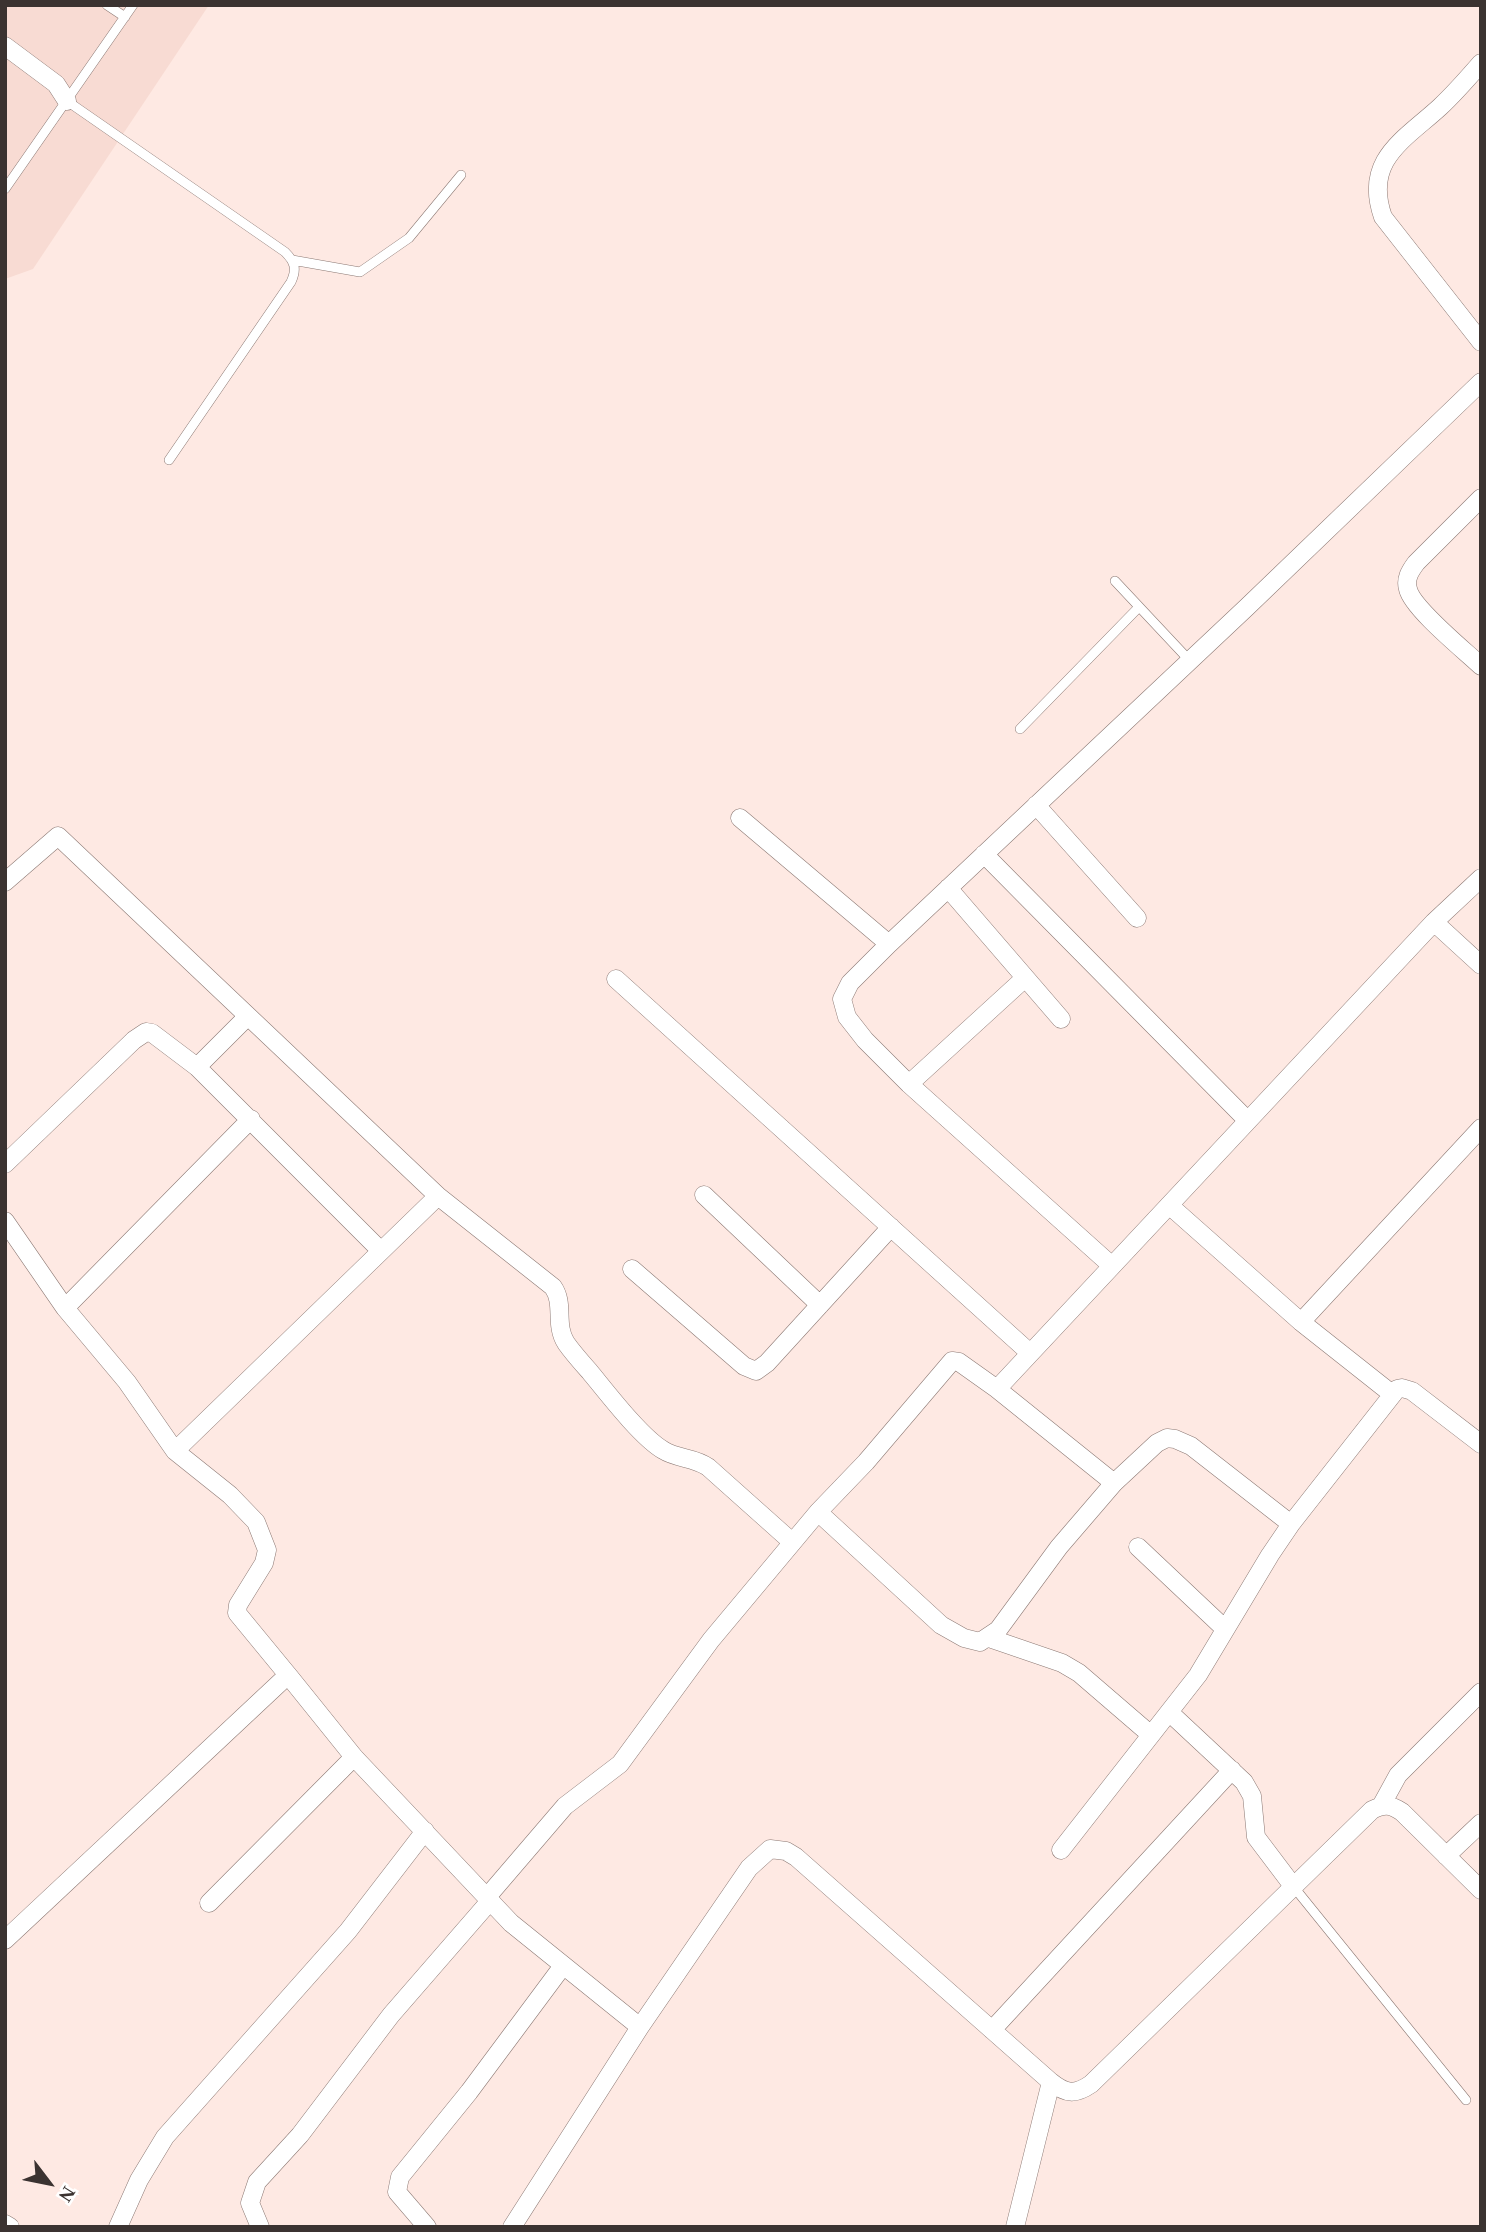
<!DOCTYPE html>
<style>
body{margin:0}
#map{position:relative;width:1486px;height:2232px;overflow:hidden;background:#fee9e3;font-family:Georgia,serif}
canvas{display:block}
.frame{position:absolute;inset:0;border:7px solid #3b3331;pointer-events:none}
.north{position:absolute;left:14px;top:2148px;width:70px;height:70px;-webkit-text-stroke:5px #fff;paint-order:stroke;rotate:122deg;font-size:19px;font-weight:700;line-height:28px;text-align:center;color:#3b3331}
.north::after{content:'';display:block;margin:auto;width:24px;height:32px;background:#3b3331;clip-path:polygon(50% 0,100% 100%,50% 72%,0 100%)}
</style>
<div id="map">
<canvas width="1486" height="2232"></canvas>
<div class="frame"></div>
<div class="north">N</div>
</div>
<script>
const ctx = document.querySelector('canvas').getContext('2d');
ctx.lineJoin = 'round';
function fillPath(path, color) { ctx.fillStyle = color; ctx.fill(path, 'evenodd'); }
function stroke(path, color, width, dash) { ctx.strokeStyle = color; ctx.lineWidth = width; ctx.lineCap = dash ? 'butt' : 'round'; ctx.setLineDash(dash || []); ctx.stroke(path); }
fillPath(new Path2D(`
 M5,5H209L33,269L5,279Z`), '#f8dbd3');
const lane = new Path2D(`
 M107,5L125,17
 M67,101L285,252C295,262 297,269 291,282L169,460
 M5,189L133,5
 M292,260L360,272L409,238L461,175
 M1115,581L1190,661
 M1020,729L1139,607
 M1293,1886L1466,2100`);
const street = new Path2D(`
 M5,46L56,84L67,101
 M1481,63C1468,78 1455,93 1440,107C1404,140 1363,160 1383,217L1481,342
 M1481,498L1416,563C1410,571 1405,579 1408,589C1412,608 1464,650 1481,666
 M1036,805L1137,918
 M740,818L889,944
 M984,854L1248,1121
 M5,882L58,836L438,1196L175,1451
 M948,888L1061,1019
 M1434,922L1481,965
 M616,979L1030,1353
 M197,1067L248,1016
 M909,1084L1025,978
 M5,1164L134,1040L146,1032L152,1033L197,1067L381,1251
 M704,1195L820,1305
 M438,1196L553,1287C565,1304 554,1324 566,1343C573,1353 582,1363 590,1372C608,1394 641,1437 663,1450C677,1459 694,1457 708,1467L792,1542
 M1169,1205L1301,1322L1392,1394
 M5,1221L65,1308L127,1382L175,1451L230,1495L256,1522L267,1550L264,1563L238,1605L237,1613L288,1675
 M1112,1266L909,1084L865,1040L847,1017L842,999L850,983L889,944L1247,607L1481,382
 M632,1269L744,1366L756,1371L767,1363L891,1227
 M65,1308L251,1119
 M1301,1322L1481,1128
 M997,1389L1434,922L1481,878
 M818,1512L941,1625L964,1638L980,1642L998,1630L1059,1547L1114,1483L1157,1443L1167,1438L1175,1439L1191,1446L1291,1524
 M1138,1547L1225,1629
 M989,1638L1062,1663L1079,1673L1151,1735
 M1169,1712L1244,1782L1252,1796L1256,1837L1293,1886
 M1381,1806L1398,1775L1481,1692
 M1061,1850L1198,1675L1270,1555L1291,1524L1397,1389L1402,1388L1412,1391L1481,1444
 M1446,1856L1481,1823
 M487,1897L565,1806L620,1764L711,1640L818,1512L866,1462L952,1361L959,1362L997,1389L1114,1483
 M209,1903L354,1757
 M5,1940L288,1675L354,1757L511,1923L640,2027L512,2227
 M640,2027L749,1868L770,1849L786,1851L796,1857L1051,2082C1066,2094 1075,2095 1091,2084L1372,1810C1384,1804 1390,1804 1402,1812L1481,1890
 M992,2030L1232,1770
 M5,2224L10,2227
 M118,2227L139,2180L165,2137L348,1931L425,1831
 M260,2227L250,2203L257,2182L300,2135L391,2015L490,1901
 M427,2227L397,2192L400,2177L469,2092L562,1967
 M1015,2227L1051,2082`);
stroke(lane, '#8c7974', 10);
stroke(street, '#8c7974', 19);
stroke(lane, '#fff', 9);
stroke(street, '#fff', 18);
</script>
